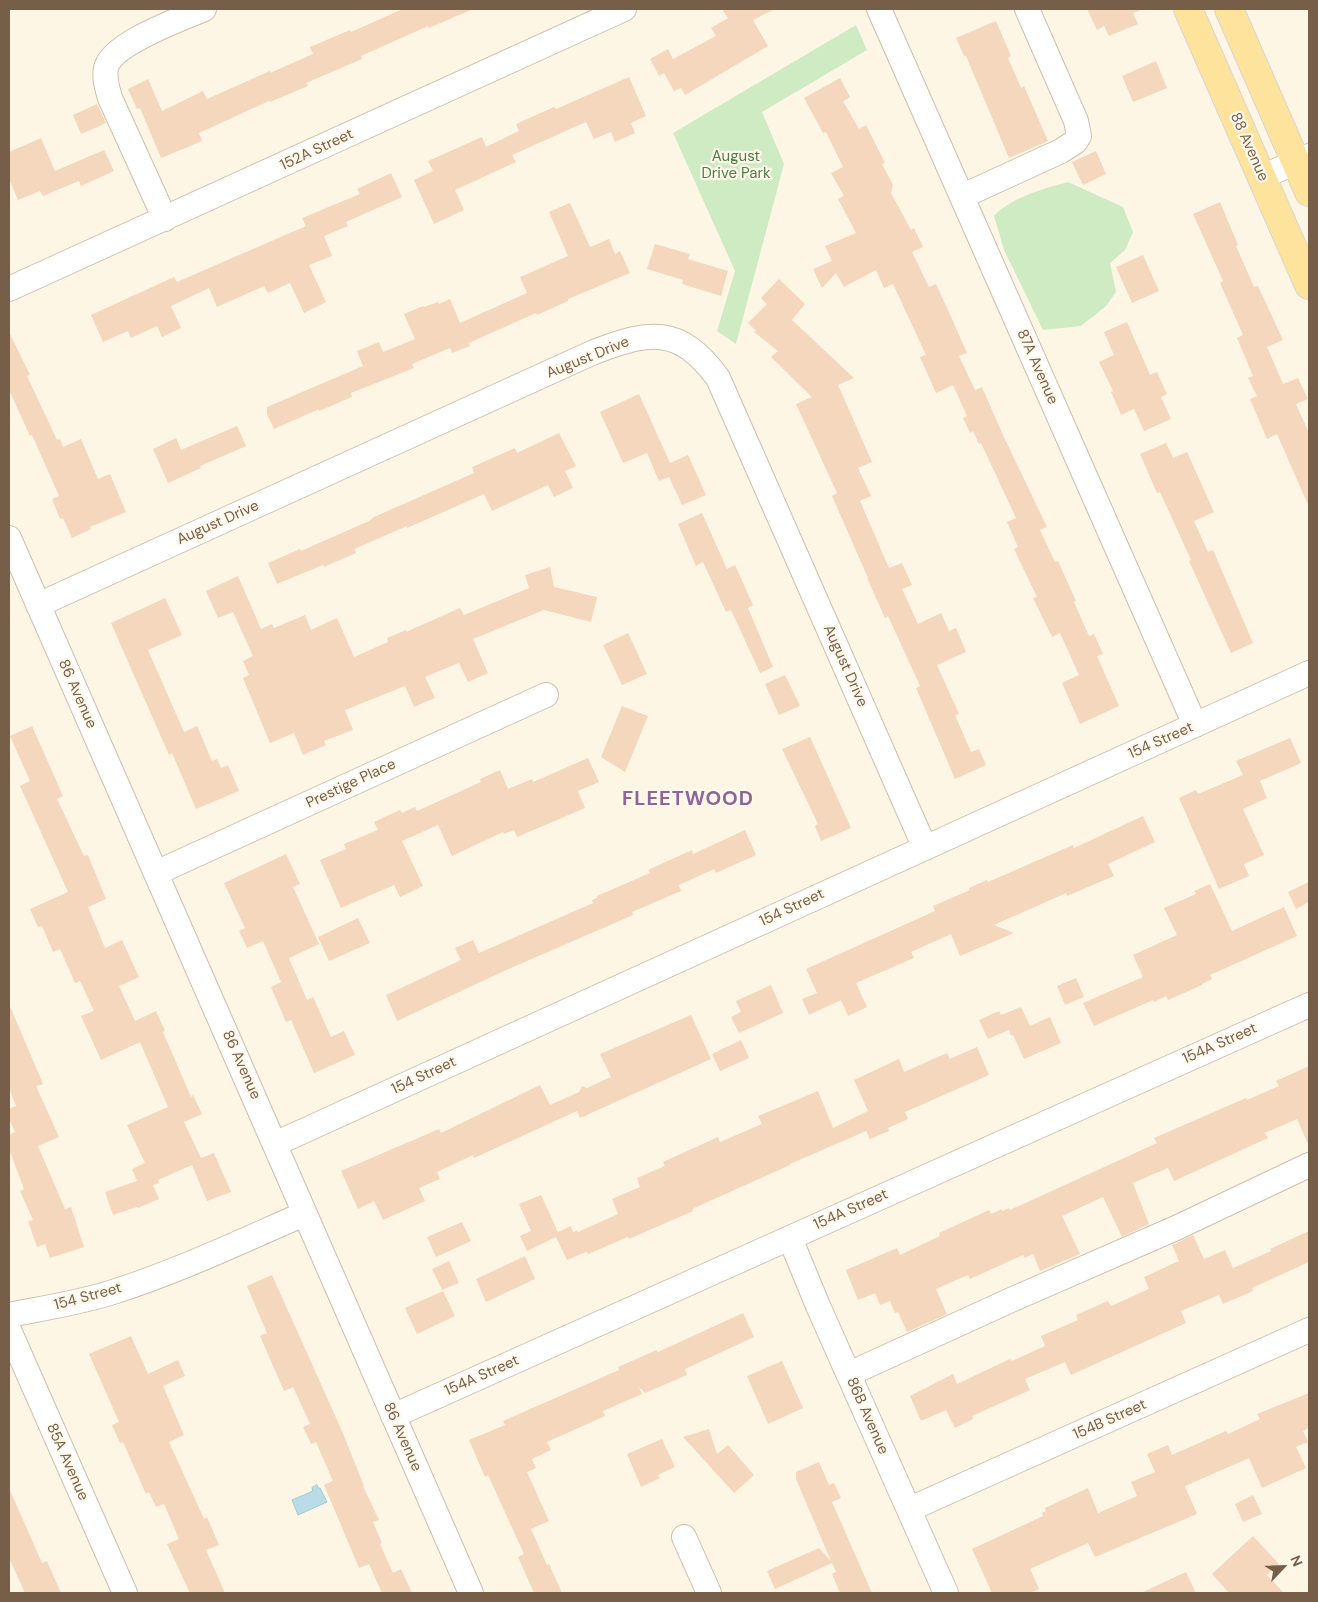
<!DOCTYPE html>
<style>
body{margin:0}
#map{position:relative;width:1318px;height:1602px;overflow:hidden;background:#fdf6e5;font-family:"DM Sans",sans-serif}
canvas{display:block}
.frame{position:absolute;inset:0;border:10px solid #775e49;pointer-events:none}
.north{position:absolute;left:1258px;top:1542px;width:50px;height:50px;-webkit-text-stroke:4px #fff9ec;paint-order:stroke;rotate:66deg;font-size:14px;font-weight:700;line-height:20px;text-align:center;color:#775e49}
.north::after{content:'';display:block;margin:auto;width:18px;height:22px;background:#775e49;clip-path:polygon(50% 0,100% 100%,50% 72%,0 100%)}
</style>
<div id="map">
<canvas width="1318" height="1602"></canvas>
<div class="frame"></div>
<div class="north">N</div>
</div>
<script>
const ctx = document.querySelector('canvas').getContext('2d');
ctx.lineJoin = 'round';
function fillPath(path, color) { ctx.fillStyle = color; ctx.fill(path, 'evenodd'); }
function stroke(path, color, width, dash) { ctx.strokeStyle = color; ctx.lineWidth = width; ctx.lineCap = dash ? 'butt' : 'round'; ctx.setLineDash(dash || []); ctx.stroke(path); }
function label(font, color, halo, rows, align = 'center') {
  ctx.font = font + ' "DM Sans",sans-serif'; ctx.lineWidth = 4.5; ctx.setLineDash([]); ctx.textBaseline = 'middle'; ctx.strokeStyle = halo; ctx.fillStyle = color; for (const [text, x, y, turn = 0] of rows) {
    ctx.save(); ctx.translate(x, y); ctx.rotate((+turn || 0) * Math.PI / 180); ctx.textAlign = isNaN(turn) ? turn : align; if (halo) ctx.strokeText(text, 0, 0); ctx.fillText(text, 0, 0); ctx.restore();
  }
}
fillPath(new Path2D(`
 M856,25L867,50L762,112L784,164L736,344L717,331L735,271L673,133Z
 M1068,182L1123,207L1133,232L1125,250L1110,263L1116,292L1106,306L1081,326L1043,330L1004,250L994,216C1010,198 1045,188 1068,182Z`), '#cfebc3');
const water = new Path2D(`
 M317,1485L318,1488H320L327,1502L298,1515L292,1500L313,1491L312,1488Z`);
fillPath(water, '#b9dce8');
stroke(water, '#9ecbda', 1);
fillPath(new Path2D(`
 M403,9H473L429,28L428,26L361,56L362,59L306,83L308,86L270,102L269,101L199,133L202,141L161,158L140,108L137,109L128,89L148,79L162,111L203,91L207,99L270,71V73L313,54L310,47L350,30L351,32Z
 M722,9H775L753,20L768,46L685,95L681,88L674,91L664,73L659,76L650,59L668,49L673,59L716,36L711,28L728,18Z
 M1087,9H1143L1133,13L1138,24L1109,36L1104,26L1097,30Z
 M996,21L1011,56L1008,58L1021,88L1024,86L1048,141L1009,158L966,56H964L956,38Z
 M1156,61L1167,88L1133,102L1122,76Z
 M629,77L646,116L631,123L635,133L615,142L611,132L594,139L586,122L512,155L516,162L455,190L464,210L434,224L414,180L433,171L428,161L482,137L486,147L519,131L516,124L554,107L556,109Z
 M840,78L850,97L843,101L859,129L866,125L885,163L882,164L893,185L891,193L911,230L914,228L923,247L912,252L929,287L936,284L952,319L967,353L959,356L975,390L982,387L1002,433L1047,527L1040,530L1055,562L1058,561L1076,601L1074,602L1089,636L1094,634L1103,654L1097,656L1119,706L1080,724L1062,683L1079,675L1060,633L1052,637L1033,598L1037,597L1014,549L1018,547L1007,522L1016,518L981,443L979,444L973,431L970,433L963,418L967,416L953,385L936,393L920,357L926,355L893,284L884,288L876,270L844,287L836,273L822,288L813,269L832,261L825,246L856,233L838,199L844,196L831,173L843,167L826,132L823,133L804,98Z
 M97,104L106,123L81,134L73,115Z
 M41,138L55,171L104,150L114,171L81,186L79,181L43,196L40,191L18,200L9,179V152Z
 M1096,151L1106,174L1083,185L1072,162Z
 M391,173L402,197L346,222L348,226L324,236L332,256L309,265L326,302L304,313L290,283L268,293L264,286L217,307L209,288L171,306L181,328L162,337L157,326L131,338L128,331L103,342L91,315L174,277L177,282L306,226L302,218L360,194L357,189Z
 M1220,202L1238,245L1236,246L1254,287L1258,286L1283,340L1267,347L1283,384L1298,378L1308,399L1296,404L1309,433V507L1277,434L1267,439L1250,399L1257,396L1248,378L1253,376L1237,338L1243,335L1220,283L1223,281L1193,214Z
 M570,203L590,247L609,239L615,254L620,251L630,273L568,299V301L537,315L536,313L469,343L470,346L452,353L450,348L412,364L414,368L351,393L352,397L319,411V409L274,429L267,414V407L363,366L357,351L379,342L383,352L415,339L404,314L423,306L424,307L438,302L439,304L450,299L460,323L527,293L520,277L568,256L549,212Z
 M655,244L690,254L688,259L728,271L721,296L682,284L683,280L647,269Z
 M1143,255L1159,291L1132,303L1116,267Z
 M779,279L805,304L792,320L854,378L838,385L872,462L858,468L871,496L860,501L889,568L902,563L912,585L902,589L918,624L941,613L949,631L956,628L966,652L937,665L959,714L955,715L971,752L979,749L986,765L955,779L916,688L920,686L888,616L885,618L867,578H868L832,496L837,493L796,404L812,397L771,357L778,351L754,332L756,331L748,323L767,304L761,298Z
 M1127,322L1150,375L1157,372L1167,394L1161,397L1171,419L1144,431L1134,409L1121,415L1111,392L1113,391L1099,362L1114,355L1104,332Z
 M9,332L30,375L27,376L57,440L60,439L63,447L81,439L98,479L110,474L126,512L90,527L91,529L72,538L63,518L60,519L52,499L59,496L32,435L30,436L9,390Z
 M639,394L670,463L688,455L706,495L682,505L669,477L659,481L647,453L623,463L600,412Z
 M237,426L246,446L200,466L201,468L168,483L153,449L176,438L181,450Z
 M559,433L576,466L565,471L573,488L554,497L548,485L492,511L484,494L407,528V526L354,549L356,553L324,567L323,565L277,584L268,563L300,549L301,551L369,521L374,517L474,473L472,467L515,448L517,453Z
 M1166,443L1173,458L1187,452L1214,512L1194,521L1208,552L1213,550L1253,643L1231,653L1189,561L1191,560L1160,492L1157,493L1140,454Z
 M702,513L727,569L735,565L753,605L748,608L773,667L760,673L731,610L726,612L703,562L696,566L678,524Z
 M550,567L554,587L597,597L591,622L544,610L473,639L488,673L468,682L459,663L425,677L435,698L414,707L405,686L345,710L353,730L324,741L326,745L303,755L294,733L270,743L243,678L249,675L243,661L253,656L233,612L218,618L206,591L238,576L261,629L272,624L274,628L305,615L311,630L337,618L354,657L388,642L387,638L406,630V632L460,608L464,615L529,588L525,575Z
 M165,598L182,635L148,650L184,732L197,726L212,761L217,759L221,768L228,765L239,791L196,809L172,753L169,755L111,623Z
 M628,633L647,674L622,685L603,645Z
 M785,675L800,706L779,715L765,684Z
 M622,706L648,716L625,772L601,757Z
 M32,726L63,796L57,799L84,856L88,855L106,899L88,907L105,948L122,940L139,977L119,986L135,1021L156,1011L165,1031L163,1032L191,1097L193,1095L202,1114L184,1122L201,1158L214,1153L231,1192L207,1201L192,1165L158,1180L159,1183L153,1185L159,1199L138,1208L137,1207L113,1215L105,1192L137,1181L132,1169L145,1163L127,1125L168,1107L140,1042L101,1060L81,1016L94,1011L80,981L75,983L60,949L53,952L42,926L38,927L30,909L68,892L20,786L30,781L10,736Z
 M810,737L851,828L821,841L815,826L818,824L782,749Z
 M1290,738L1301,763L1260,781L1267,798L1243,809L1264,855L1244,864L1249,876L1219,889L1179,798L1196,790L1198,794L1243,775L1236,761Z
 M588,758L599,782L578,791L585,808L517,837L514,830L504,834L503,832L452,856L438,825L402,841L423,886L400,897L394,885L341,908L320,860L346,849L344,844L378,830L374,822L400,810L402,813L415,807L417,811L481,782L480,779L500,770L508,789L532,779L533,782Z
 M1143,816L1155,842L1108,864L1114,876L1067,896L1066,893L994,925L1014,933L960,956L951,934L911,952L914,958L856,983L867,1007L848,1016L841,1000L809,1015L802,999L817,993L806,969L935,911L933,906L970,890L969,888L987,880L988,882L1073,845L1074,848Z
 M745,830L756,855L716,873L714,869L679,885L681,891L632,912L633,915L504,971L397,1021L386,995L461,960L455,948L473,940L479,953L593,903L592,900L597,898V896L650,873L648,870L692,850L693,854Z
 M286,854L300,884L293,887L319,944L289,958L307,1000L313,997L331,1037L344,1031L355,1055L314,1073L291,1020L286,1022L271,987L281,982L263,941L247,948L239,931L245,928L224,883Z
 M1309,882V902L1296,909L1288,892Z
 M1210,884L1232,931L1284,907L1297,936L1210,975L1212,979L1202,984V985L1168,1000L1166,996L1154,1002L1153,1000L1094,1026L1083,1003L1143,977L1133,955L1177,935L1164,908L1196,894L1194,891Z
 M358,918L370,943L329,961L318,937Z
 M1076,978L1084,997L1065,1005L1057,986Z
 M771,985L783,1013L739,1033L731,1017L741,1012L736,1001Z
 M9,1004L43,1084L36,1086L59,1137L38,1146L65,1209L71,1207L84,1247L50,1258L45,1244L37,1247L28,1221L33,1220L20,1191L24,1189L9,1149V1135L15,1132L9,1119V1109L16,1106L9,1088Z
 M1021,1007L1030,1026L1050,1017L1061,1043L1024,1059L1013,1035L1011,1036L1009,1030L988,1039L979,1020L999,1011L1001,1015Z
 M691,1015L711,1059L580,1118L577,1111L474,1158L473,1155L437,1172L440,1179L419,1188L425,1201L383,1220L374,1201L358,1209L341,1171L439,1129L441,1133L540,1085L550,1105L579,1092L582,1086L587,1088L611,1077L600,1054Z
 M741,1040L749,1058L720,1071L712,1054Z
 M977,1047L989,1075L905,1112L908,1119L888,1128L889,1131L870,1139L866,1131L790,1164V1165L692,1209L693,1211L629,1239L628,1237L588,1254L586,1252L567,1260L556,1237L527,1251L520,1236L531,1231L519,1204L541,1195L558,1232L571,1226L573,1232L577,1230L578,1232L618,1214L612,1199L640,1187L637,1178L665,1166L663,1162L718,1137L720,1142L762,1124L758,1116L818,1091L833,1128L868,1111L854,1080L899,1059L904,1072L947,1053L950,1059Z
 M1309,1066V1146L1297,1119L1265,1133L1268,1138L1174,1181L1168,1168L1133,1183L1149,1224L1122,1237L1103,1197L1062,1216L1080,1254L1040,1271L1033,1254L1025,1258L1023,1255L970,1279L968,1275L936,1289L947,1314L907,1332L898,1312L895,1313L890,1301L880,1305L875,1293L858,1300L846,1270L897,1248L900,1255L940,1236L939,1233L989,1210L991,1214L1002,1209V1211L1009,1208L1010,1210L1157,1143L1154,1138L1246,1098L1247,1100L1279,1086L1276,1081Z
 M462,1222L471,1241L436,1257L427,1237Z
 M1309,1231V1262L1265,1282L1252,1288L1253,1291L1223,1304L1219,1295L1181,1311L1186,1323L1071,1375L1065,1362L1025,1379L1030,1390L972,1416L973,1419L955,1428L946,1410L921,1421L910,1396L953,1374L957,1384L1010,1359L1012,1361L1045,1346L1041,1336L1078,1320L1076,1315L1108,1301L1111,1306L1149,1289L1144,1277L1179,1261L1172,1245L1193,1235L1204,1259L1225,1250L1233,1268L1271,1251L1270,1249Z
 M525,1256L535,1279L486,1302L476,1279Z
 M449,1261L459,1283L442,1290L432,1269Z
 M272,1275L342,1431L364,1486H363L379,1520L373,1522L382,1543L380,1544L393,1573L401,1569L412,1593H382L369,1564L359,1568L324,1485L333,1481L316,1442L311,1444L303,1427L310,1424L293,1387L284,1391L260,1336L267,1333L247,1286Z
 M443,1291L455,1316L417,1334L405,1308Z
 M743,1313L754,1337L685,1369L687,1375L645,1393L639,1387L642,1394L603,1411L605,1416L547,1442L551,1450L532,1459L536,1468L527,1472L549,1521L531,1529L547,1565L549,1564L562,1593H534L518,1557L524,1554L488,1475L485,1477L469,1440L505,1425L503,1421L619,1370L618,1367L657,1350L658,1352Z
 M131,1336L148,1374L178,1360L185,1376L163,1386L184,1435L169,1442L204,1519L207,1517L219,1545L206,1550L225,1593H190L167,1544L179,1539L164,1504L156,1507L149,1492L146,1494L123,1442L120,1443L112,1425L119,1422L89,1354Z
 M782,1361L803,1408L768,1424L747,1376Z
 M1309,1393V1428L1303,1431L1308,1442L1296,1447L1306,1468L1262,1488L1249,1458L1185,1486L1197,1514L1095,1557L1088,1543L1030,1569L1039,1589L1030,1593H992L972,1549L1043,1516L1042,1513L1046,1511L1045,1508L1088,1488L1098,1513L1137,1496L1131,1482L1155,1472L1147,1454L1168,1445L1172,1455L1226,1431L1228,1434L1260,1419L1257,1414Z
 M709,1429L717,1454L728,1445L754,1475L734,1493L683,1437Z
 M662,1439L675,1467L658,1475L660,1478L641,1487L627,1454Z
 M819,1462L829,1485L834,1483L841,1498L832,1502L872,1593H840L832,1574L836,1572L832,1563L775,1589L767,1571L819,1548L831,1561L796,1479V1472Z
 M9,1488L42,1563L47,1561L61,1593H25L9,1558Z
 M1253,1495L1262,1514L1243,1522L1235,1504Z
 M1253,1536L1279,1564L1267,1575L1284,1593H1229L1212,1574Z
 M1186,1572L1196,1593H1141L1177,1576Z`), '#f4d7bc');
const minor = new Path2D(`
 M879,9L1195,725
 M1262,177L1309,156
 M963,196L1061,151L1075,142L1079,136L1076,121L1027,9
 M165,219L110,98C107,88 104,78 106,68C112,43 181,19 204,9
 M9,289L624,9
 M9,538L471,1593
 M38,605L594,352C649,331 679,325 718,378L925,848
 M156,873L546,695
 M275,1144L1309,673
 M790,1238L818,1306L946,1593
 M9,1315C44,1308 79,1303 113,1292C179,1271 242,1241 304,1214
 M9,1330L125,1593
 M849,1374L1011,1300L1176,1228L1309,1165
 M393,1416L1309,1005
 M910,1509L1309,1330
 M684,1537L709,1593`);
const major = new Path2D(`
 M1188,9L1309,285
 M1229,9L1309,192`);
stroke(minor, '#cfbeab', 26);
stroke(major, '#dcd5d0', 30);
stroke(minor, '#fff', 24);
stroke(major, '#fee39c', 28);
label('15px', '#775e49', '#fff9ec', [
 ["88 Avenue",1249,147,66],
 ["152A Street",317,150,-25],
 ["August Drive",588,358,-22],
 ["87A Avenue",1037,367,66],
 ["August Drive",218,523,-24],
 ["August Drive",845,666,66],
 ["86 Avenue",77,694,66],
 ["154 Street",1161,741,-24],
 ["Prestige Place",351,784,-25],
 ["154 Street",792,908,-25],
 ["154A Street",1220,1044,-24],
 ["86 Avenue",241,1065,66],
 ["154 Street",424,1076,-25],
 ["154A Street",851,1210,-24],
 ["154 Street",88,1297,-15],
 ["154A Street",482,1376,-24],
 ["86B Avenue",867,1416,66],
 ["154B Street",1110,1420,-24],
 ["86 Avenue",402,1437,66],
 ["85A Avenue",67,1462,66]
]);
label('15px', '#4c7e41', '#fff9ec', [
 ["August",736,157],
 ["Drive Park",736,174]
]);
ctx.letterSpacing = '1px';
label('bold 20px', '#8e649b', '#fff9ec', [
 ["FLEETWOOD",688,800]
]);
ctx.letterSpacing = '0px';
</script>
